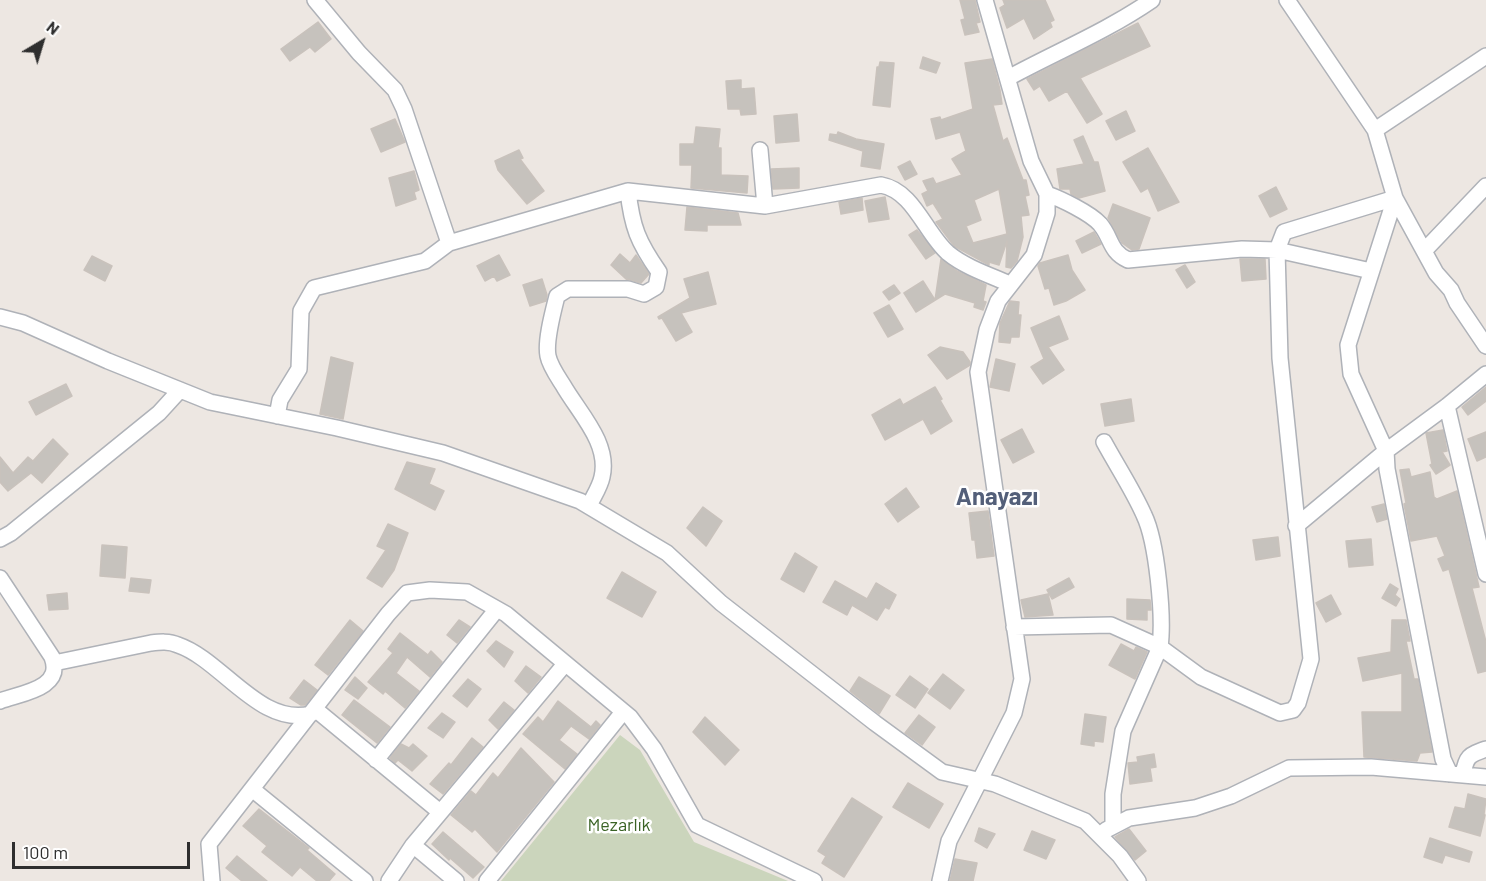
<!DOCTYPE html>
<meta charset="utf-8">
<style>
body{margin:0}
#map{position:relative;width:1486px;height:881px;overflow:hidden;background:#ede7e2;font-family:Barlow,sans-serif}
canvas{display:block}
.north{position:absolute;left:12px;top:12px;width:60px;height:60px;-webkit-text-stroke:4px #fff;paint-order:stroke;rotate:38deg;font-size:16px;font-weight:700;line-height:24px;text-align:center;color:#2e2e2e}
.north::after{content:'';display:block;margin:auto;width:21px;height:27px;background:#2e2e2e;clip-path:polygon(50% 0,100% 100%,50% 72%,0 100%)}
.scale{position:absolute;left:12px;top:842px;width:178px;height:27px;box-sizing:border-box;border:3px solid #2e2e2e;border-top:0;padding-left:8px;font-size:18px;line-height:21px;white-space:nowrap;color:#2e2e2e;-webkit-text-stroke:4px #fff;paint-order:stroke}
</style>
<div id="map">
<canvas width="1486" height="881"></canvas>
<div class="north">N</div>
<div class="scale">100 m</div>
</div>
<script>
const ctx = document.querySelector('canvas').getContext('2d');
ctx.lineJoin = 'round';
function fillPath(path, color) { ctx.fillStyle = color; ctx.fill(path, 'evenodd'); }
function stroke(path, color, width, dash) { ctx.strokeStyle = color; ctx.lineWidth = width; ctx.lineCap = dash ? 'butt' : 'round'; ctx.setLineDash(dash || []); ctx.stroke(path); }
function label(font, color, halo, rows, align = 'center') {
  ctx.font = font + ' Barlow,sans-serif'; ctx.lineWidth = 5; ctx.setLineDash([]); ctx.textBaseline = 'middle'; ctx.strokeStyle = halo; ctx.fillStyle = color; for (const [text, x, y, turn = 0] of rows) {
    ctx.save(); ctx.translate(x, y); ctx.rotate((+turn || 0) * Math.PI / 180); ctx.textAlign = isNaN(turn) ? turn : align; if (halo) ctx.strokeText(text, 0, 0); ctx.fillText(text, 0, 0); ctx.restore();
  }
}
fillPath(new Path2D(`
 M620,735L640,750L694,842L788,881H501Z`), '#cbd5bc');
const building = new Path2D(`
 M960,0H975L980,22L976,23L979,32L965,35L961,20L965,19Z
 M1003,0H1045L1054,20L1050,22L1052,27L1034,39L1024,18L1007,28L1000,8L1005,5Z
 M318,22L331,39L315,52L310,47L290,61L281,49Z
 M1138,23L1150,46L1080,78L1102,114L1087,123L1067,91L1049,101L1040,86L1034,90L1027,79Z
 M923,57L940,63L936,73L920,68Z
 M992,59L1000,90L1002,104L993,105L1003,141L1007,138L1023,180H1026L1029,195L1025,196L1029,215L1021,216L1023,237L1017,261L1011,268L1006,267L1007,241L999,265L989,262V265L954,246L936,222L943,219L933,203L927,206L922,194L928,191L923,181L933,178L936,184L962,175L952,159L966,151L960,132L936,139L931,119L940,117L941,120L973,109L965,63ZM999,189L1007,234L973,243L966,226L981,220L974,200Z
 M880,62L894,63L890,107L873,105L877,67H879Z
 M741,80V89L754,88L756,114L741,115L740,109H728L726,81Z
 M1126,111L1135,131L1116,140L1106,121Z
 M797,114L799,141L776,143L774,116Z
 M395,119L405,142L381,152L371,129Z
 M696,127L720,129L718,148H721V175L748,176L747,193L691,188L692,165H680V144H694Z
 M838,132L856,139L884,144L880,169L861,166L863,151L829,140L830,134L837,135Z
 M1083,136L1094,162H1098L1105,191L1079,198L1071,194L1070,189H1060L1057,169L1084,164L1074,140Z
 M1148,148L1179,202L1158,211L1148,188L1141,192L1123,162Z
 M519,150L523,158L520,159L544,191L527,204L498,170L495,161Z
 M910,161L917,174L905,180L898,167Z
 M799,168V188L773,189L771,169Z
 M414,171L419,190L414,192L416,199L396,206L389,178Z
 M1276,187L1287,209L1270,217L1259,196Z
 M885,197L889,219L869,222L865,201Z
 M862,198L863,210L841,214L839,202Z
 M1113,204L1150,218L1139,249L1132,250L1122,243L1108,218Z
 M687,207L738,213L741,225H707V231L685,230Z
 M917,230L935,253L926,259L909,235Z
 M1094,232L1101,244L1082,253L1076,241Z
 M620,254L630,263L636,255L649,274L641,283L626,279L611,265Z
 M499,255L510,275L497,281L494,276L485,281L477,266Z
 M1068,255L1072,270L1085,290L1066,301L1054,305L1049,288L1045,289L1038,266L1040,263Z
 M92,256L112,266L105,281L84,270Z
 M941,259L957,271L986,285L983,301L986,302L983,310L974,307L975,303L945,294L916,312L904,293L923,281L935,300Z
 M1240,259H1265L1266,279L1242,281Z
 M1185,265L1195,282L1187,288L1176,270Z
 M708,272L716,304L681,313L692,332L676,341L662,318L659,319L658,317L690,298L684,279Z
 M542,279L547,295L546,301L530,306L523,285Z
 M894,285L900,293L889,300L883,292Z
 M1010,301L1019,302L1018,315H1021L1019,337H1011L1010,343L999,342L1000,323Z
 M889,305L903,329L888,337L874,313Z
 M1059,316L1068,339L1048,347L1064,370L1043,384L1031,367L1044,359L1031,328Z
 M940,347L963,352L970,362V365L947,379L928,355Z
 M331,357L353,363L343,419L320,414Z
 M996,359L1015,364L1009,391L990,387Z
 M66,384L72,396L36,415L29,402Z
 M935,387L942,399L940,400L952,421L931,434L923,419L885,440L872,415L900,399L903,405Z
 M1486,387V401L1468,415L1462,407Z
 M1131,399L1134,421L1105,426L1101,404Z
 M1022,429L1034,452L1013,463L1001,440Z
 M1443,430L1447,451L1442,452L1450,465L1436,474L1430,465L1432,464L1426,433Z
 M1486,432V457L1477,461L1468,439Z
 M53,439L68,454L42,483L31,473L8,491L0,482V457L13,473L28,457L33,461Z
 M407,462L435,469L429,484L444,491L435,510L395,489Z
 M1409,469L1411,477L1430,472L1434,497L1437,499L1457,491L1479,587L1472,588L1486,642V671L1478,673L1449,569L1443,571L1438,559L1445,556L1437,536L1411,541L1404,504L1406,503L1400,470Z
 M906,488L919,507L898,522L885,504Z
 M1384,504L1387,519L1377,522L1372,507Z
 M703,507L722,521L706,546L687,528Z
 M988,511L994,556L977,558L975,540H972L969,513Z
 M388,524L408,533L394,570L382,587L367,578L386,550L377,546Z
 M1278,537L1280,556L1256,560L1253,540Z
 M1371,539L1373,565L1349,567L1346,541Z
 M102,545L127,547L125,578L100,576Z
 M795,553L817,567L804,592L781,579Z
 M622,572L656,592L642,617L607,598Z
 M131,578L151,580L149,593L129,591Z
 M1069,578L1074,587L1052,599L1047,590Z
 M835,581L867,599L876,583L896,595L889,609L885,607L877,620L852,605L847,615L823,602Z
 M1390,584L1398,589L1395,595L1400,599L1396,606L1382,598Z
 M67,593L68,609L49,610L47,595Z
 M1048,594L1053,615L1025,617L1021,600Z
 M1331,595L1341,614L1326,622L1316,603Z
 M1127,599L1150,600L1151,610H1147V620L1127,619Z
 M350,620L363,631L328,675L315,665Z
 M459,620L470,627L457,643L447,635Z
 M1392,620H1406L1410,641H1406L1414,679H1418L1432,752L1420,753L1417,761L1364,757L1362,712H1402V673L1363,681L1358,658L1391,652Z
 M400,633L428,655L431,651L442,662L430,677L407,657L396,673L419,691L405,708L385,691L383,694L368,682L393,653L388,649Z
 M496,641L513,652L504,667L487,651Z
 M1121,644L1134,651L1136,647L1147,652L1135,679L1109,665Z
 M526,666L541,677L528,693L515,681Z
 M943,674L964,690L950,709L928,693Z
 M910,676L928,689L915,708L896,695Z
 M355,677L367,688L358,699L345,690Z
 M859,677L890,696L879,714L850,691Z
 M468,679L481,689L467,707L453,696Z
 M304,680L317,690L305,705H301L290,698Z
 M354,700L390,727L377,743L342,715Z
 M558,701L591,727L596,721L600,725L589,739L571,726L559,740L577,754L565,769L523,734L538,717L543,722Z
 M504,702L514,710L498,729L489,720Z
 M442,713L455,722L443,738L428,728Z
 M1085,714L1106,717L1103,742L1094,741V746L1081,744Z
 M919,715L935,727L922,745L905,733Z
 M705,717L739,750L725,765L693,732Z
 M472,738L483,747L443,794L430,784L449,763L451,765Z
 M401,744L409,748L413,744L427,756L412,771L398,760L395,763L390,758Z
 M521,748L554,782L497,852L475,829L472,832L451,815L471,791L476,795L493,773L498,778Z
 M1154,754L1156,767L1150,768L1152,781L1130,784L1128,763L1138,762L1137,757Z
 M908,783L943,804L929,828L893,807Z
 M1468,794L1486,799L1484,814L1485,815L1480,836L1449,827L1455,807L1465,809Z
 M852,798L882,817L844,877L822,863L826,856L818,851Z
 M259,809L309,848L307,850L335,874L329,881H317L300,867L292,876L262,852L267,846L243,826Z
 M979,828L995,834L987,848L975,841Z
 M1129,829L1146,851L1135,860L1115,837Z
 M1032,831L1055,840L1046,859L1024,850Z
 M443,832L484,867L473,878L450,858L449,860L432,844Z
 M1430,838L1472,852L1469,862L1445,855L1442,863L1424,857Z
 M237,856L267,881H242L226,868Z
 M955,859L977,863L973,881H950Z`);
fillPath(building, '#c6c2bd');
stroke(building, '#c9c2bc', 1.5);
const minor = new Path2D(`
 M315,0L359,53L395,90L404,109L449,243
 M1008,78C1056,52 1107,31 1152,0
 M1375,130L1486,56
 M760,150L765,206
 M1047,194C1061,199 1090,213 1100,224C1112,238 1109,251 1128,260L1242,249L1277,250L1371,271
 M1424,251L1486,186
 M0,317L23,323L108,361L210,402L337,428L443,453L580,501L667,553L721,603L875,723L942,772L995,784L1085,821L1120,856L1138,881
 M1447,406L1486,574
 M277,416L280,400L299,369L301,311L314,288L425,261L449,243L628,191L765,206L881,185C914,191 925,233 948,253C965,267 989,275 1010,284
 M589,506C593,497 600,487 602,477C610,443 579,413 563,385C558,377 550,366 548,356C545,341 553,312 557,296L568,289H628L644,294L656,287L659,272C638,242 632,227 628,191
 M1296,526L1386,451L1447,406L1486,374
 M0,539L11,533L159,413L180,390
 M0,578L52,657C64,689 21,693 0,701
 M1014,627L1111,625L1160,647C1164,617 1157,542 1144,515C1133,490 1117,466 1104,442
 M54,663L151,643C160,642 169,641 178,645C222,660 260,727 311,714
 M315,709L440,812
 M376,760L497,609
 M1450,774L1443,759L1387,469L1386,451L1351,374L1348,345L1395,198L1436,273L1451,290L1457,303L1486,346
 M1463,775C1466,756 1469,755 1486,749
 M252,789L365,881
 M1113,826V794L1123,731L1160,647L1201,677L1280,713L1293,710L1298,703L1311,659L1280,358L1277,250L1284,232L1395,198L1375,130L1287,0
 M1106,830L1129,818L1195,808L1231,796L1289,768L1371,767L1486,777
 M413,845L456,881
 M212,881L209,844L388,614L407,593L430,590L467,592L506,614L630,717L654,749L697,825L814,881
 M389,881L413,845L565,664
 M487,881L623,712
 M940,881L949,841L1014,713L1022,679L978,372L987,330L998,301L1034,255L1047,213V194L1031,161L985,0`);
stroke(minor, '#afb2b8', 18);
stroke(minor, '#fff', 15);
label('18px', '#3a6325', '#fff', [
 ["Mezarlık",619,825]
]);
label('bold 24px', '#535f79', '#fff', [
 ["Anayazı",997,497]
]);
</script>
